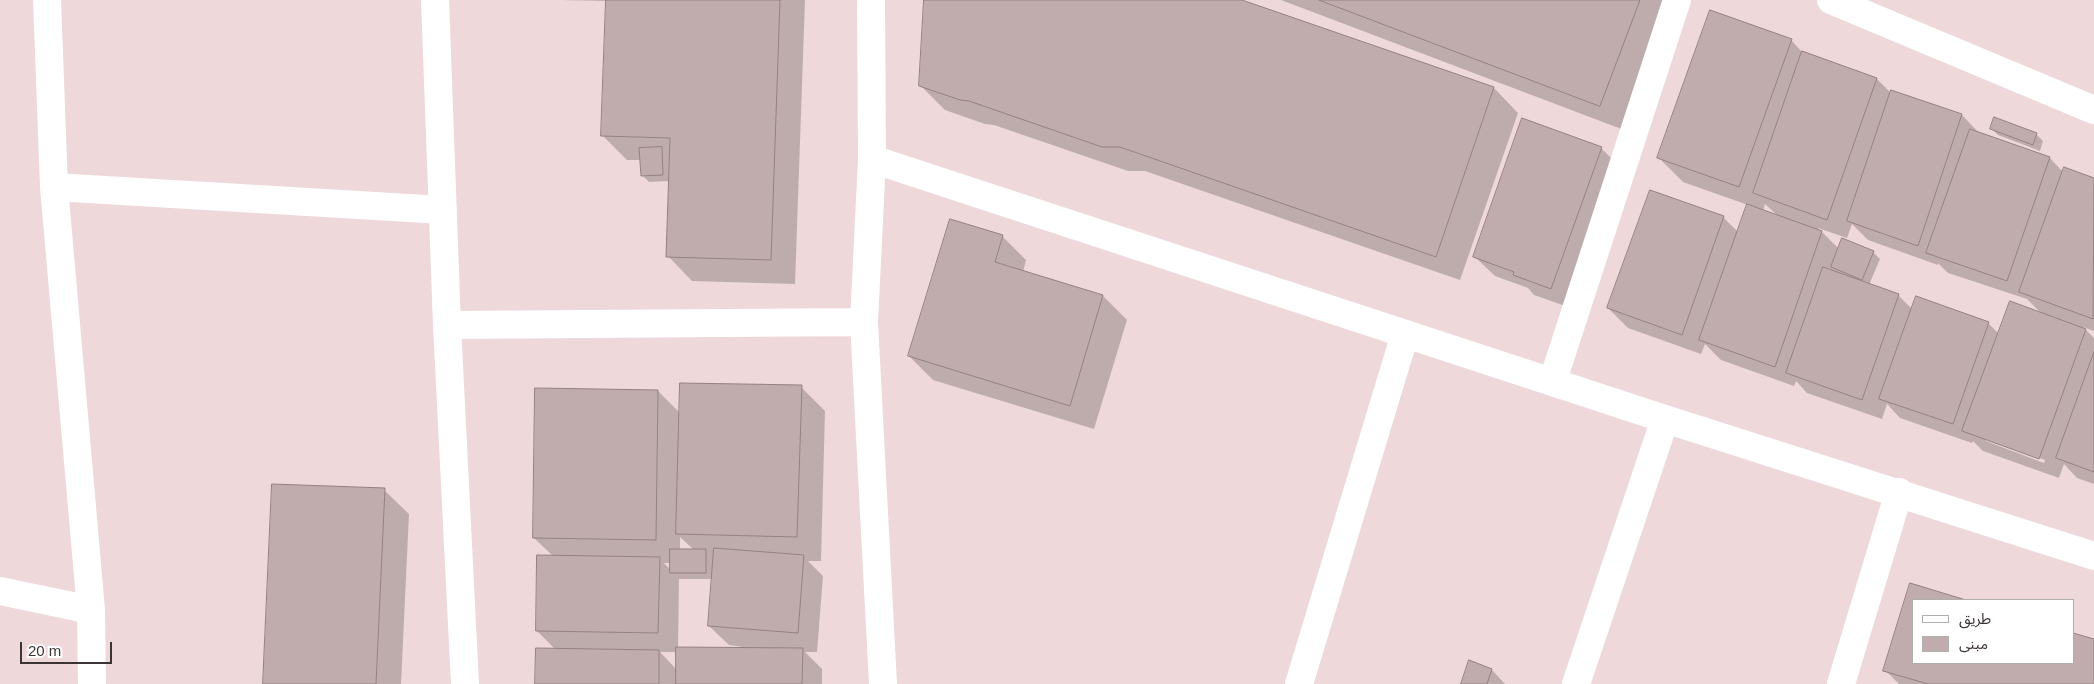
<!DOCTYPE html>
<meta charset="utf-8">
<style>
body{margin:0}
#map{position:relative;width:2094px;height:684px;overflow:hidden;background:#eed8d9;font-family:Helvetica,"Noto Sans Arabic",sans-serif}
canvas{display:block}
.legend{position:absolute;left:1912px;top:599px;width:162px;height:65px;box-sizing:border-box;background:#fff;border:1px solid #b1aeae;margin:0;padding:6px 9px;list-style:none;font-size:15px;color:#3d3435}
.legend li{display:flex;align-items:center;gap:10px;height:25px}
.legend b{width:25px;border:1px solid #b1aeae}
.scale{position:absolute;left:20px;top:642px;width:92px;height:22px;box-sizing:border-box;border:2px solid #3d3435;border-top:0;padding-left:6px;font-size:15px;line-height:18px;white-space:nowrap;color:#3d3435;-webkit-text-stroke:4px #fff;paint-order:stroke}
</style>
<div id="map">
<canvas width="2094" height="684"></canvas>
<ul class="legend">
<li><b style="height:6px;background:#fff"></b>طريق</li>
<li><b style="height:14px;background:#c1acad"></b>مبنى</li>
</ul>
<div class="scale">20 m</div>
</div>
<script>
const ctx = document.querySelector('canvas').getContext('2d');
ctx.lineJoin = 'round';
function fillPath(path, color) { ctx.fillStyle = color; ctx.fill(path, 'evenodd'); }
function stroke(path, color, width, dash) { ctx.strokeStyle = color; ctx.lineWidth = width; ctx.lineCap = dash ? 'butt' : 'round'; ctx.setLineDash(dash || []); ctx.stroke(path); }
fillPath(new Path2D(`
 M561,0H805L795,284L692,281L668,256L670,181L649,182L642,175L641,160H627L602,135L607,1Z
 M925,0H1238L1494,88L1518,113L1460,280L1145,171H1128L994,125L985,124L945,110L921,86Z
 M1281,0H1669L1624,130Z
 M1791,40L1803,53L1877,79L1891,93L1962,115L1980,134L2050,158L2063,172L2065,169L2094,179V331L2083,327L2094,338V484L2077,478L2064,464L2059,478L1983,451L1973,441L1972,443L1900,418L1887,404L1882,419L1807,393L1796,381L1794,386L1721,360L1705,344L1701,354L1628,328L1608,308L1723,217L1738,232L1748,205L1683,182L1659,158ZM1765,204L1778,216L1763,211ZM1852,224L1868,240L1938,265V263L1948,273L2027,299L2042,314L1999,334L1988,323L1912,309L1898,295L1869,285L1880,259L1873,252L1839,249L1818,228L1847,238ZM1986,439L2045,460L2044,463L1986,441Z
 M1991,128L2036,134L2043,141L2040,151L1998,135Z
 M1601,148L1621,168L1571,308L1534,295L1528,288L1495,276L1475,257Z
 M1002,236L1026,260L1023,272L1103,296L1127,320L1094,429L933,380L909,356Z
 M801,387L825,411L821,561H808L823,576L817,652H805L822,669V684H537L556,650L537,631L553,556L534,538L658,391L681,414ZM680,537L694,550H680ZM664,563H671V570ZM679,579H713L709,626L729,645L743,647V649L678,648ZM660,652H677V670Z
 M384,490L409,514L401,684H264Z
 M1911,585L1961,600H1913V663H2073V634L2094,640V684H1899L1885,670Z
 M1492,670L1505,684H1462Z`), '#0003');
const building = new Path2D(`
 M606,0H780L771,260L666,257L670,138L601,136Z
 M924,0H1242L1494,87L1436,257L1120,147H1102L969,101L960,100L919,86Z
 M1319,0H1640L1600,106Z
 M1710,10L1792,39L1739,187L1657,158Z
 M1802,51L1877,78L1827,220L1753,193Z
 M1891,90L1962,114L1918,246L1847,221Z
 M1994,117L2037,133L2033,145L1990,129Z
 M1522,118L1602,147L1551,289L1513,275L1514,272L1473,257Z
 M1970,129L2050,157L2007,281L1926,253Z
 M662,147L663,175L641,176L639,148Z
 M2064,167L2094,178L2093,319L2019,292Z
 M1650,190L1724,216L1682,335L1607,308Z
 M1747,204L1822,231L1775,367L1699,340Z
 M950,219L1003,235L995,262L1103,295L1070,406L908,356Z
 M1842,238L1874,251L1862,280L1831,267Z
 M1823,267L1899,294L1862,400L1786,373Z
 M1916,296L1989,322L1953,424L1879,399Z
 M2010,301L2086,329L2039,459L1962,431Z
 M2094,352V472L2056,458Z
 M680,383L802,385L797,537L676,534Z
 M535,388L658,390L656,540L533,538Z
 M272,484L385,488L376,684H263Z
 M714,548L804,555L798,633L708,626Z
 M670,549H706V573H670Z
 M537,555L660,557L658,633L536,631Z
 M1910,583L1966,600H1913V663H2073V633L2094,639V684H1928L1883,671Z
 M676,647L803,648L802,684H676Z
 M536,648L659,650V684H535Z
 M1469,660L1492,669L1487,684H1461Z`);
fillPath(building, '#c1acad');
stroke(building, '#958081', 1);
stroke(new Path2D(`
 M47,0L54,187L91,610L92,684
 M435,0L447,325L465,684
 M871,0L872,159L864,322L883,684
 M1831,0L2094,110
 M872,159L1665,419L2094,556
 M54,187L443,210
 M447,325L864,322
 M1553,380L1677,0
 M0,591L91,610
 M1299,684L1405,334
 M1576,684L1665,419
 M1841,684L1899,492`), '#fff', 28);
</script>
